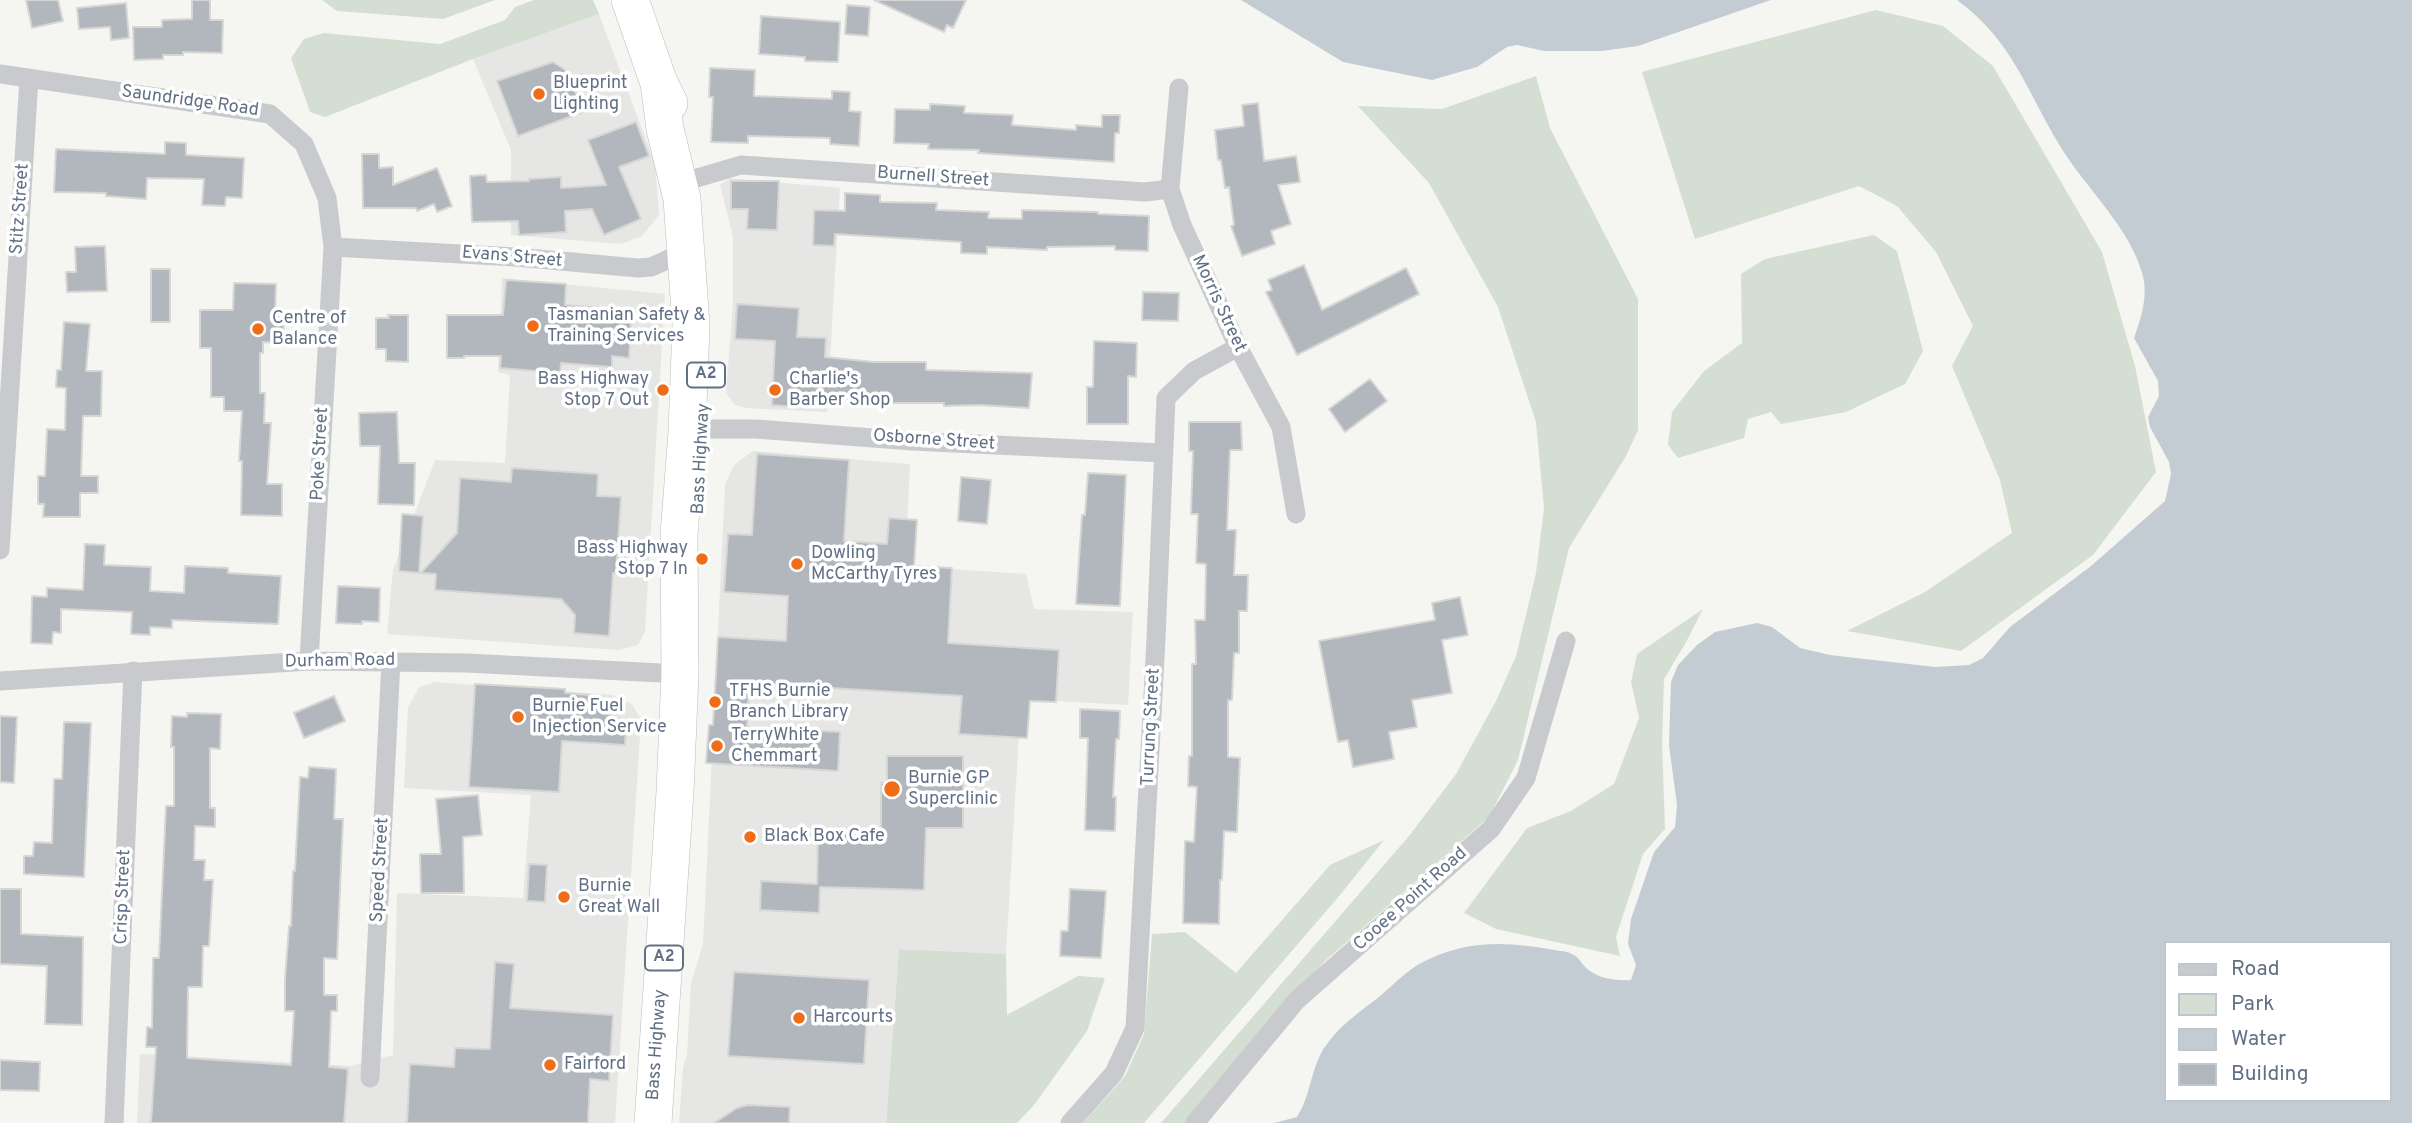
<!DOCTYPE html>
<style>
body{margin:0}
#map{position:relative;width:2412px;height:1123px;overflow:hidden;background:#f5f6f1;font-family:Overpass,sans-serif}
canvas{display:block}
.legend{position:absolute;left:2164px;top:941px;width:228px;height:161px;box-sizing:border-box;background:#fff;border:2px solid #c0c6ce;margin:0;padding:9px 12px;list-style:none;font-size:21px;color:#627085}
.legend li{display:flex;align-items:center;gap:14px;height:35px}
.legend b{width:35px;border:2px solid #c0c6ce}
</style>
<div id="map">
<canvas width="2412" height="1123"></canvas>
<ul class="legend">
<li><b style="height:9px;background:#c8cace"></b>Road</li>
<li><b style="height:19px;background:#d5ded2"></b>Park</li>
<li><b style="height:19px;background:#c4ccd3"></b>Water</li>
<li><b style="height:19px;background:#b2b7be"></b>Building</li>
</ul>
</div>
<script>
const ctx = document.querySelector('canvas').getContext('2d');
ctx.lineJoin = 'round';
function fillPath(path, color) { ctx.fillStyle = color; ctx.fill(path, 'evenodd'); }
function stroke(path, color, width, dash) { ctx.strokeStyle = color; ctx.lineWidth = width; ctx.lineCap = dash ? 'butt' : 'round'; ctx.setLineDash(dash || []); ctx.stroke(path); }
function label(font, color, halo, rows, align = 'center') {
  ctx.font = font + ' Overpass,sans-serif'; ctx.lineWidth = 7; ctx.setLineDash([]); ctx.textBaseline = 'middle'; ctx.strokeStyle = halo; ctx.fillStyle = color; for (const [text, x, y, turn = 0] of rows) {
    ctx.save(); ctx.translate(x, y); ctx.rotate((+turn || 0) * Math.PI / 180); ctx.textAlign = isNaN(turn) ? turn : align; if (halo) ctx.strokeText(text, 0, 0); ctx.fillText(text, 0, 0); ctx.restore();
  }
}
fillPath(new Path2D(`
 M599,14L655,164L659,215L642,236L621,244L511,235V150L473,59Z
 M730,178L840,188L827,412L745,408L734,404L726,393L733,303V237L720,185Z
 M502,278L665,294L645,631L638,645L619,650L387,634L393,570L435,460L505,463L510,375L498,372Z
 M753,451L910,464L905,566L1026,574L1034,609L1133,612L1128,705L1021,699L1006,954L899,949L886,1123H679L683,1067L687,1056L691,983L703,944L725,485L734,465Z
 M436,682L613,695L632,704L641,720L615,1123H137L140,1054L351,1066L393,1055L397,893L523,898L531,795L404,788L408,708L419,687Z`), '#e6e6e5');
fillPath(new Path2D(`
 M322,0H495L443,19L337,11Z
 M534,0H593L599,14L473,59L325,117L310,112L291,58L304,39L324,33L440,44L505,20L515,7Z
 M1876,10L1943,26L1993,66L2102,252L2135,366L2156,472L2093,555L1961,651L1847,631L1925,592L2012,533L2000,480L1952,366L1973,326L1936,252L1897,206L1859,186L1695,239L1642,72Z
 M1536,76L1550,128L1638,299V430L1626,456L1569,548L1518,760L1489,817L1324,962L1236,1060L1187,1123H1161L1409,836L1456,774L1496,701L1516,656L1536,573L1544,508L1536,422L1498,307L1429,183L1358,106L1442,109Z
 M1874,235L1897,251L1923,351L1905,384L1846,412L1781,424L1771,412L1748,419L1744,438L1678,458L1668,445L1672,412L1704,371L1742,343L1741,274L1765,259Z
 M1703,609L1685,644L1664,679L1662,744L1665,829L1643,854L1616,937L1620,956L1496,929L1464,913L1527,828L1571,811L1614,784L1639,718L1631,682L1637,654Z
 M1384,840L1340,895L1144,1123H1083L1125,1076L1144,1034L1152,934L1185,932L1236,973L1330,865Z
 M899,949L1006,954L1007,1015L1078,976L1105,978L1087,1031L1034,1105L1017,1123H886Z`), '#d5ded2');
fillPath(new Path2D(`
 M1241,0H1771L1638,46L1602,51H1544L1517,45L1507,47L1477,67L1432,80L1343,62Z
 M1957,0H2412V1123H1274L1297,1117C1311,1095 1310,1071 1324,1048C1338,1027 1359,1012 1379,997C1393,985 1408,969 1425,961C1471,938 1511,942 1561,951C1582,954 1577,962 1590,971C1601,979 1618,981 1631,980L1636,965L1628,944L1631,919L1654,852L1675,827L1677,805L1669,745L1671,682L1678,665L1697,645L1715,632L1757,623L1772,627L1800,648L1830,655L1935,667L1969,665L1983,658L2010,627L2091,566L2165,501L2171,474L2169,462L2150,427L2148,417L2159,396L2158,381L2134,338C2141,318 2148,298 2143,276C2130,227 2086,189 2060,146C2026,90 2013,41 1957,0ZM2165,943H2389V1100H2165Z`), '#c4ccd3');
const building = new Path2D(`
 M26,0H58L63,21L32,28Z
 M192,0H210V20H223L222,53L183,52V55H163V59L134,60L133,27H162V20L192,19Z
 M874,0H966L953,28L947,25L944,32Z
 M126,3L129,38L111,40L110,27L79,29L77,8Z
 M847,5L870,7L868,36L845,34Z
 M761,16L840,22L838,62L805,61V57L759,54Z
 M553,62L564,69L570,78L583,112L518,136L497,81Z
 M710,68L755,70L754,96L832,99V91L850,92L849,111L861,112L859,146L830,144V138L748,136V143L711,142L713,97H709Z
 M1258,103L1264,161L1296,156L1300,182L1278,185L1291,224L1271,231L1275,244L1242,256L1231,226L1234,225L1229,187L1225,188L1221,160H1218L1215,130L1244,126L1242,105Z
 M930,104L965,106L964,113L1013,115L1012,125L1076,130V125L1102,127V115H1120L1119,133H1115L1114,162L978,153L979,150L928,149L929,144L894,143L895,109L930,110Z
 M636,122L649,156L619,167L641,219L604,235L592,209L565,211L566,232L519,235L518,221L472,222L470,176L486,175L487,182L529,181V179L561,177V188L606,185L588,140Z
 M165,142L186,143V155L244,158L242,198L226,197L225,206L202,205L204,179L147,178L146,199L106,196V193L54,192L56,149L165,154Z
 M362,154H379V168L393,167V185L437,168L452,206L437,212L434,204L417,211L416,208H363Z
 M731,181H779L777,230L747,229L748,209H731Z
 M845,193L880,195V202L937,203L936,210L989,212L988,218L1022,219V210L1098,212V214L1149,216L1148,251L1115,250V246L1047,247V250L987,247V254L961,253V242L835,234L834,246L813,245L814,210L845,211Z
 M105,246L107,291L67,292L66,272H76L75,247Z
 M1304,265L1322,310L1406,268L1419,294L1297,355L1266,292L1272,290L1268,280Z
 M151,269H170V322H151Z
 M506,280L566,284L565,305L632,310L629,358L612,356V367L561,363L560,373L500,368L501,356H464V358H447V315H503Z
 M234,283L276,284L275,315H284L283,343L263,342V353H260V393H265L264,423H271L267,484H282V516L241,515L242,461H239L242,411H224V397H211V348H200V310H233Z
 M1143,292L1179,293L1178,321L1142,320Z
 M737,304L799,308L797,337L826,338L825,357L874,362H926V370L1032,373L1029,408L979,405L944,406V403H892L838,398V395L795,393V407L772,405L775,341L735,339Z
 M388,315H408V362L386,361V349H376V318H389Z
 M64,322L90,324L86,371H102L101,416H83L81,476H98V493H80V517H43L44,504H38V476H45L47,429L65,430L66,388L56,387L57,370H61Z
 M1094,341L1137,343L1136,377L1128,376V424H1087V387H1093Z
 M1370,379L1387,401L1345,432L1329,409Z
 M397,412L399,463H415L414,505L378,504L380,446H360L359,413Z
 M1189,422H1241L1242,450H1230L1227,530H1236L1234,575H1248L1247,611H1239V653H1234L1232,700H1228V757L1240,758L1238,804L1237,832L1224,831L1222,880H1220L1219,924L1183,923L1185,841L1194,842L1197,787L1188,786L1189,756H1192V664H1196L1195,620H1205L1206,564L1196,563L1198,514H1191L1193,451H1189Z
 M757,454L849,460L844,541L887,544L889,518L917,520L914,566L952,568L948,643L1059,650L1056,702L1030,701L1027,738L959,734L962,696L749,683L747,727L840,732L838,771L706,763L709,725H713L718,637L786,641L788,596L724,592L728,534L752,535Z
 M512,468L598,474L597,496L621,497L616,573H613L609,636L574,633L575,615L561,599L435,590L436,574L421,573L457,533L460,478L511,482Z
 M1088,473L1126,475L1120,606L1076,604L1082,515H1085Z
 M961,477L991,480L987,524L958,521Z
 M402,514L423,516L419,573L399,571Z
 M85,544L105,545L104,565L151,567L150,591L184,593L185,566L228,568V573L281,576L278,624L172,620V628L150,627V635L131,634L132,612L61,609V633L53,632L52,644L31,643L32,596L47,597V588L83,590Z
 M338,586L380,588L379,622L362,621V624L336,623Z
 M1460,597L1468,635L1442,640L1452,693L1412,700L1417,727L1389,732L1394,759L1353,767L1348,740L1338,742L1319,641L1435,620L1432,603Z
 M475,684L565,689V693L601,696L609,714L623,721L626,728L625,745L562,741L559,792L469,787Z
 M334,696L345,721L304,738L294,713Z
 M1080,709L1120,711L1119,739H1116L1113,797H1116L1115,831L1085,830L1088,738H1080Z
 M187,713L221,714L220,749L210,748V808H215V827L195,826L194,860H205L204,880H213L209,946H203L202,987H188L187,1058L291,1065L294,1011H285V980L289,926H291L293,871H295L300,777L308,778L309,767L336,769L334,819H343L337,959L324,958V995H337V1011H331L329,1067L348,1069L344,1123H151L156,1047H146L147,1027L152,1028L153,958H159L166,806H174V747H171L172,716L187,717Z
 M0,716L17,717L14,783L0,782Z
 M64,722L91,723L84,877L24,874V856H33L34,842L52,843L54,779H62Z
 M887,756H963V828H926L924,890L820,887L819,913L760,910L761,881L817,884L818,833L881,834V783H887Z
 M478,795L482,835L463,837L464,893H421L420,854H441L436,799Z
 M529,864L547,865L545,902L527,901Z
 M0,889H21V934L83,937L82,1025L45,1024L47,966L0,964Z
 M1070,889L1106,891L1101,958L1060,956L1061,931H1068Z
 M495,962L514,964L510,1008L613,1015L609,1081L590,1079L588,1123H407L410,1064L454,1067L455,1048L490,1049Z
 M734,972L869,980L864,1064L728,1056Z
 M0,1060L40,1062L39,1091L0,1090Z
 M748,1105L790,1107L789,1123H714L737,1108Z`);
fillPath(building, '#b2b7be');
stroke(building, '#d6d7d4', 2);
const highway = new Path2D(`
 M630,0L659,83L669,103
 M653,1123L675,792L680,674L679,535L687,432L691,325L682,199L665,129L659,83`);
stroke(highway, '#b9bcbf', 38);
stroke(new Path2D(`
 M0,74L270,114L304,144L327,198L333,247L309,661
 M1179,88L1170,189L1182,225L1238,347L1281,427L1296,514
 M697,178L741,165L1145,192L1170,189
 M333,247L516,257L638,268L651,267L687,251
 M705,429H756L912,441L1163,453
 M0,550L29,78
 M0,681L309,661L467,663L680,674
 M370,1078L391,661
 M114,1123L133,671
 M1070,1123L1114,1073L1135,1028L1156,639L1166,398L1194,371L1238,347
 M1195,1123L1297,1000L1491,829L1526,778L1566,641`), '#c8cace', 19);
stroke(highway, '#fff', 37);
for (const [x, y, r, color] of [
 [539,94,7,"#f16c16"],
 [533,326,7,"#f16c16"],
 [258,329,7,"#f16c16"],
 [663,390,7,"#f16c16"],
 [775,390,7,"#f16c16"],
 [702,559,7,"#f16c16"],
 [797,564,7,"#f16c16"],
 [715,702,7,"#f16c16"],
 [518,717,7,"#f16c16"],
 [717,746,7,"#f16c16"],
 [892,789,9,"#f16c16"],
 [750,837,7,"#f16c16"],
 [564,897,7,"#f16c16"],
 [799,1018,7,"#f16c16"],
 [550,1065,7,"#f16c16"]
]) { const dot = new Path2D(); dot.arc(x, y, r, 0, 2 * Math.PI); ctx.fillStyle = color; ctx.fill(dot); stroke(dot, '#fff', 2.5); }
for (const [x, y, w] of [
 [706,375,38],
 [664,958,38]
]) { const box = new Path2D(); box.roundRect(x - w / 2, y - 12.5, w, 25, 5); ctx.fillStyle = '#fff'; ctx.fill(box); stroke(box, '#627085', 2); }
label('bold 16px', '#627085', null, [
 ["A2",706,375],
 ["A2",664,958]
]);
label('18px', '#627085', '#fff', [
 ["Blueprint",553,84],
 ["Lighting",553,105],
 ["Tasmanian Safety &",547,316],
 ["Training Services",547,337],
 ["Centre of",272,319],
 ["Balance",272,340],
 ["Bass Highway",649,380,"right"],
 ["Stop 7 Out",649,401,"right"],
 ["Charlie's",789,380],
 ["Barber Shop",789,401],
 ["Bass Highway",688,549,"right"],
 ["Stop 7 In",688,570,"right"],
 ["Dowling",811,554],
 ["McCarthy Tyres",811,575],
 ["TFHS Burnie",729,692],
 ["Branch Library",729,713],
 ["Burnie Fuel",532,707],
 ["Injection Service",532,728],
 ["TerryWhite",731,736],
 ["Chemmart",731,757],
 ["Burnie GP",908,779],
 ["Superclinic",908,800],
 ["Black Box Cafe",764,837],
 ["Burnie",578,887],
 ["Great Wall",578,908],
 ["Harcourts",813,1018],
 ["Fairford",564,1065]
], 'left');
label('18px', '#627085', '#fff', [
 ["Saundridge Road",190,102,8],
 ["Burnell Street",933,178,4],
 ["Stitz Street",21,209,-86],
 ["Evans Street",512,258,5],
 ["Morris Street",1218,304,65],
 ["Osborne Street",934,441,4],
 ["Poke Street",321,454,-87],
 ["Bass Highway",702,459,-87],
 ["Durham Road",340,662,-1],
 ["Turrung Street",1152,727,-87],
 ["Speed Street",381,870,-87],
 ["Crisp Street",124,897,-88],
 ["Cooee Point Road",1411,900,-42],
 ["Bass Highway",658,1045,-86]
]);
</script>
